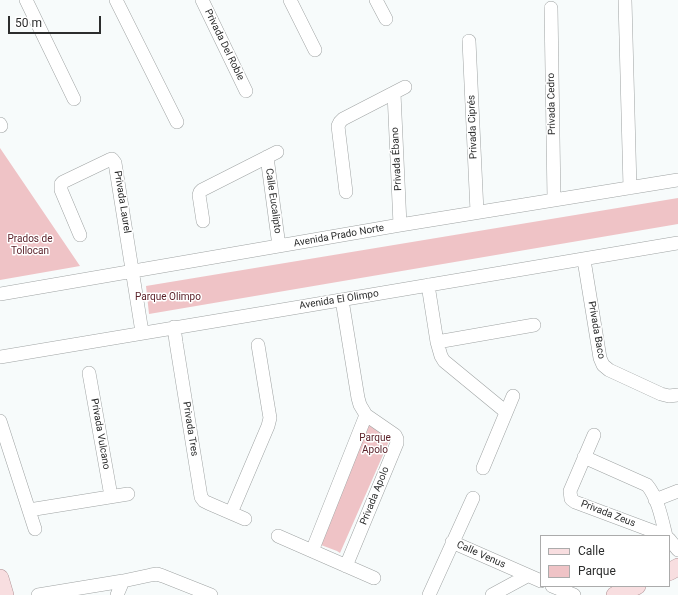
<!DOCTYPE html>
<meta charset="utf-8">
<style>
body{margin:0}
#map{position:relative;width:678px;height:595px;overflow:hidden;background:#f7fbfb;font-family:Roboto,sans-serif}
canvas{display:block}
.legend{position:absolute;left:540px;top:535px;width:130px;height:52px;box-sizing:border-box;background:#fff;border:1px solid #ababab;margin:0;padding:5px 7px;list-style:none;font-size:12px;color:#2c2d2d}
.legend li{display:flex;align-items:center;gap:8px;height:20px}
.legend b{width:20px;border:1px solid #ababab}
.scale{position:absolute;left:8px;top:16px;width:93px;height:18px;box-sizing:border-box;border:2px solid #2c2d2d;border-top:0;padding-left:5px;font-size:12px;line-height:14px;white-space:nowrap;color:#2c2d2d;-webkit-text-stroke:3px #fff;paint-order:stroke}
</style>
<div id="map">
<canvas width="678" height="595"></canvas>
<ul class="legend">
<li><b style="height:5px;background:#f8dee0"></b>Calle</li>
<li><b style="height:11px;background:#efc3c6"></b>Parque</li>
</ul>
<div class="scale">50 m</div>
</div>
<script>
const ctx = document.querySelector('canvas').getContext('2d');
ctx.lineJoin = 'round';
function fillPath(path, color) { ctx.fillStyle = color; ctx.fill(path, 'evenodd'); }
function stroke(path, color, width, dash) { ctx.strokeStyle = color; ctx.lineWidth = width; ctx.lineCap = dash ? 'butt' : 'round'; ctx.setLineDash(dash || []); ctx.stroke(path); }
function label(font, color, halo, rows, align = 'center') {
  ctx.font = font + ' Roboto,sans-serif'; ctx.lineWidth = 3; ctx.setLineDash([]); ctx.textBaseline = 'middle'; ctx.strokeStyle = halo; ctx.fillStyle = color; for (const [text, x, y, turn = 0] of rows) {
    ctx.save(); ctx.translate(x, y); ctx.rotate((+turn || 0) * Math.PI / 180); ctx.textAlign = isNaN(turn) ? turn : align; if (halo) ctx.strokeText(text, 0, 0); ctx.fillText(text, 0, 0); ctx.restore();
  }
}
fillPath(new Path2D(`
 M0,148L80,266L0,280Z
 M678,198V224L149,314L146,286Z
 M369,424L390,439L340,553L337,551L321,545Z`), '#efc3c6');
const minor = new Path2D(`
 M26,0L74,99
 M116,0L177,122
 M202,0L246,91
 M290,0L315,50
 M376,0L386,19
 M625,0L630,188
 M551,8L554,200
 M469,41L477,212
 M394,93L400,225
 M0,124L1,126
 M267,157L279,246
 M346,192L338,126L340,122L343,119L405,87
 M203,221L199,195L200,192L202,190L277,152
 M80,235L61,190V184L63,182L109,160L112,159L115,163L142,332
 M584,260L600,358L603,365L609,370L661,394L669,396L678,395
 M428,285L437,342L441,356L444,361L506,412
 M0,294L400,225L678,180
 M342,300L358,398L360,405L366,415L395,435L397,439V443L346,566
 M174,327L176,342L201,497L204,501L208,503L245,519
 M437,342L534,325
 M0,357C226,318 452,283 678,243
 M89,373L111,496
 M0,421L35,529
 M594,435L570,491L571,499L575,502L666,536
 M584,457L647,485C658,498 662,520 666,536
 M483,468L513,396
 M655,500L678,491
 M29,510L128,494
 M231,513L268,426L270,418L269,412L258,345
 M278,536L374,578
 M669,539L678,550
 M452,542L541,581
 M312,551L366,415
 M552,586L574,595
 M38,595L123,581L151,575L157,574L163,576L211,595
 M117,595L123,581
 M429,595L473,498
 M492,595L527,576`);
const major = new Path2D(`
 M669,572L678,567
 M0,578L5,595
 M615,595L637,586`);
stroke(minor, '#9fa3a3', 14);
stroke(major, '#ae9294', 18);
stroke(minor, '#fff', 13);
stroke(major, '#f8dee0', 17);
label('10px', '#2c2d2d', '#fff', [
 ["Privada Del Roble",224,45,64],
 ["Privada Cedro",552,104,-91],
 ["Privada Ciprés",473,127,-92],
 ["Privada Ébano",397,159,-93],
 ["Calle Eucalipto",273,201,82],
 ["Privada Laurel",122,202,81],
 ["Avenida Prado Norte",339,236,-10],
 ["Avenida El Olimpo",339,300,-9],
 ["Privada Baco",596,330,80],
 ["Privada Tres",190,429,81],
 ["Privada Vulcano",100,434,80],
 ["Privada Apolo",375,496,-68],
 ["Privada Zeus",608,514,21],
 ["Calle Venus",481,555,24]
]);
label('10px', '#5c232b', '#fff', [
 ["Prados de",30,239],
 ["Tollocan",30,251],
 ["Parque Olimpo",168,297],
 ["Parque",375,438],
 ["Apolo",375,450]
]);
</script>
